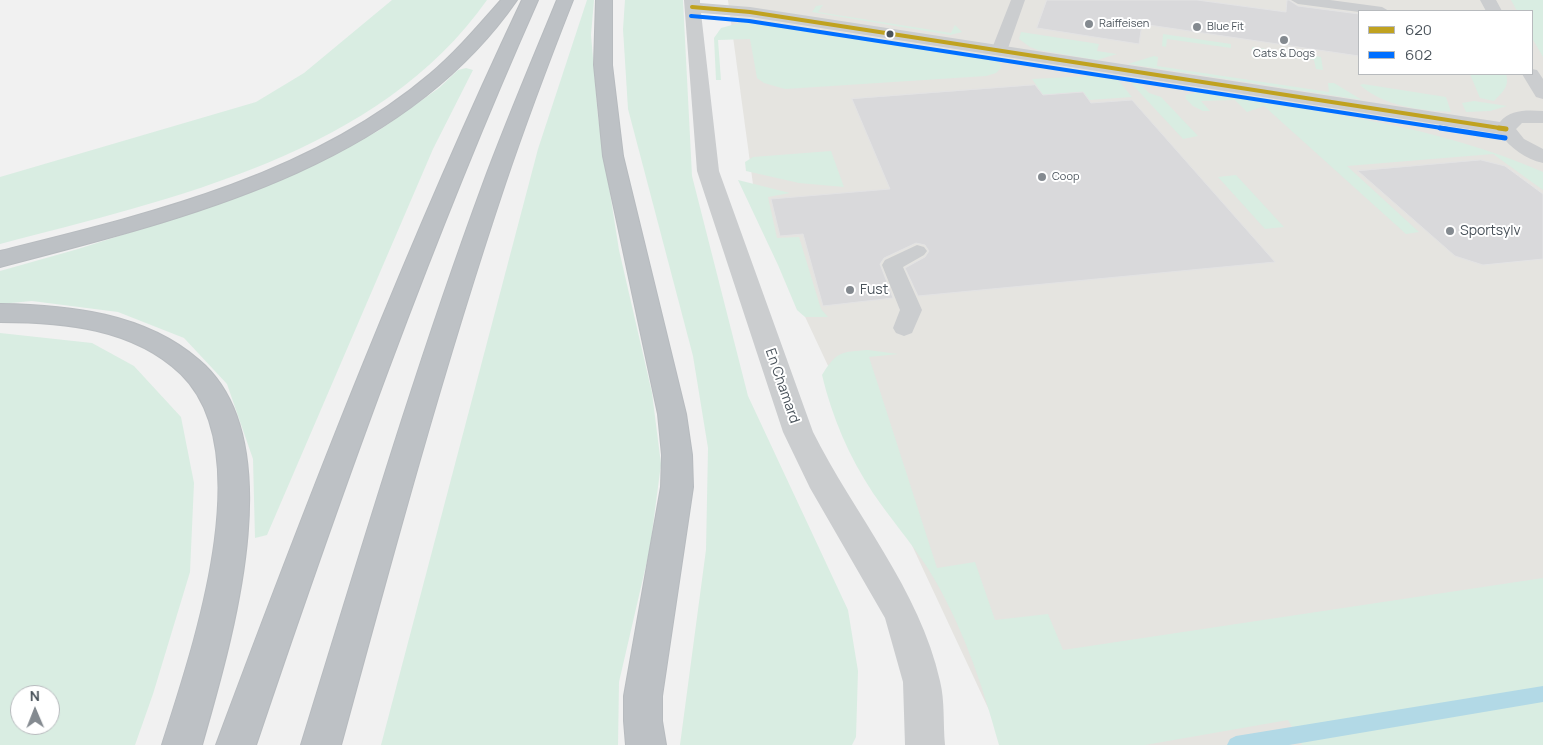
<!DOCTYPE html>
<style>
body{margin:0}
#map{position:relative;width:1543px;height:745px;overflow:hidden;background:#f1f1f1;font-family:Manrope,sans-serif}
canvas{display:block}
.legend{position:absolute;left:1358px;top:10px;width:175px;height:65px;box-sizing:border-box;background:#fff;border:1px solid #b7babd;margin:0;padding:6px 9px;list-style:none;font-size:15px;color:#4a535b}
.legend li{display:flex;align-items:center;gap:10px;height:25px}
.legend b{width:25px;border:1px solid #b7babd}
.north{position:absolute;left:10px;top:685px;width:50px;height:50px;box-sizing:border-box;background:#fff;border:1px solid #b7babd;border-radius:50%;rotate:359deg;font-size:14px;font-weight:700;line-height:20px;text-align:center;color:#4a535b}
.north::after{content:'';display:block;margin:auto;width:18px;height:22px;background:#848a90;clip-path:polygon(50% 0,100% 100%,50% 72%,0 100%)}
</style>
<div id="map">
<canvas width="1543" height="745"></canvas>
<ul class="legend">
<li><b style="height:6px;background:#c0a220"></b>620</li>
<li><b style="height:6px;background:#006fff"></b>602</li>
</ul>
<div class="north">N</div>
</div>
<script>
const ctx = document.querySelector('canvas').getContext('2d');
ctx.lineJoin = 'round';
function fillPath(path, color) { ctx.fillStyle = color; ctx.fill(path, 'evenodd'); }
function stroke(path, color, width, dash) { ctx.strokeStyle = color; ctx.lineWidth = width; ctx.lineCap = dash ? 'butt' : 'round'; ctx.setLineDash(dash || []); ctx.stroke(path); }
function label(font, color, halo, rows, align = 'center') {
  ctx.font = font + ' Manrope,sans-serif'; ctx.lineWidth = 4; ctx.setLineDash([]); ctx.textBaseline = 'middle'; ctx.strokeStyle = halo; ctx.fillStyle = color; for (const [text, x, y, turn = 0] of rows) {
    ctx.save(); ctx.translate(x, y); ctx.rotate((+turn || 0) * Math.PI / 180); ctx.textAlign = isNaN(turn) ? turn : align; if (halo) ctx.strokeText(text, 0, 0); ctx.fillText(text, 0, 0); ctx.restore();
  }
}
fillPath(new Path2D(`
 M728,0H1543V745H1015L989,710L757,214ZM1359,11H1532V74H1359Z`), '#e5e4e0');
fillPath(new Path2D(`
 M392,0H487C379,154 172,199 0,244V177L256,102L304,73Z
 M587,0H594L591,35L598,117L619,250L652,393L661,464L650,548L619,682L618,745H381L538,149Z
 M625,0H683L692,176L748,396L848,610L858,671L856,737L852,745H680L706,550L708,448L693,356L628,109L623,29Z
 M1511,0H1543V57L1532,38V11H1517Z
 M823,5L818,12L951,33L955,25L962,32L950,35L812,12L816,6Z
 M743,22H760L996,59L1000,64L1001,68L996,73L986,76L785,89L764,83L757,78L750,39L718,40L721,80H716L714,38L721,28Z
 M1021,32L1099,44L1097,51L1117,54L1097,60L1038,50L1030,47L1019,39Z
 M1163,34L1231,44V48L1167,39L1166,47L1162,46Z
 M1252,47L1321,57L1323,70L1316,69L1314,60L1252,51Z
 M1154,56L1158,57L1157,66L1329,92L1328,83H1334L1362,100L1128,64Z
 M466,68L473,70L433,149L267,535L255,538L253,459L227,384L184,338L118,312L32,301L0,304V271L78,249L210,207L301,170L378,131L439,88L458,70Z
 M1470,74H1506C1510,86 1502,93 1494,101L1480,98Z
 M1090,76L1118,80L1132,97L1089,100L1083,92L1043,95L1032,79Z
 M1130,82L1141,85L1149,93L1161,97L1198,136L1183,139Z
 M1363,84L1446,97L1451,112C1420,110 1385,107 1360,85Z
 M1198,92C1314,111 1434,124 1543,172V190L1493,154L1347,166L1419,232L1406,234L1264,106L1247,112L1235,100L1201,101L1210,111H1203L1193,106L1186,99L1185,95Z
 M1474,101L1507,106L1490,111L1466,112L1462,103Z
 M831,151L844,187L799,183L746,171L745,162L753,157Z
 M1236,175L1284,227L1265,229L1218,177Z
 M738,180L790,193L768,197L777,238L799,237L821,309L828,317H805L797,310L778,265Z
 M0,333L92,343L134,366L181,417L194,483L190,572L153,694L135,745H0ZM20,695H50V725H20Z
 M868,350L898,354L869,357L937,568L975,562L995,620L1048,614L1063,650L1543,578V745H1302L1288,720L1145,745H999C982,683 961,621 927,567C910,541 890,518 873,493C849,457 832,417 822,375C837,351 841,352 868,350Z`), '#d9ede2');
fillPath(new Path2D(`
 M1543,686V702L1289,745H1227L1230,739L1236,736Z`), '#b2d9e6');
const building = new Path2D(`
 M1047,0H1197L1286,12L1287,0H1289L1298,6L1359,14V56L1142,24L1139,44L1037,28Z
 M1035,85L1043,95L1083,92L1091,103L1132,100L1275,262L918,296L905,268L925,257L929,251L925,245L916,243L884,258L880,264L893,298L823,306L803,234L780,236L771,199L890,189L852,99Z
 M1481,160L1505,166L1543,194V259L1483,265L1455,256L1358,171Z`);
fillPath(building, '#d9d9db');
stroke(building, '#e3e3e4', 1);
const motorway = new Path2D(`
 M501,0H517C401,168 186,218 0,267V251C149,214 310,176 430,74C456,52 478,26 501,0Z
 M522,0H538C430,243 341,493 256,745H216C310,493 407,243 522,0Z
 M557,0H573C549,61 526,122 505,184C443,369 392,557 341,745H301C359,557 415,368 483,184C506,122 532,61 557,0Z
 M596,0H612V65L623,156L686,414L692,455L693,487L662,696V721L666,745H626L624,721V696L661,487L662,455L658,414L603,156L594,65Z
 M0,304C69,305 145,313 199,360C294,440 230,645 202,745H162C191,653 262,453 181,374C133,328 63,322 0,322Z`);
stroke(motorway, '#b7bbbf', 2);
fillPath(new Path2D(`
 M1011,0H1025L1007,51L1004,54H994L991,51Z
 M1291,0H1330L1382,7L1389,11L1359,12L1298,4Z
 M917,245L924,247L927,251L924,255L903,267L922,310L912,333L904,336L896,333L893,328L900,310L882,265L885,260Z`), '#cbcdcf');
fillPath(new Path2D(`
 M684,0H700V3L750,7L1500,122C1510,109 1528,110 1543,111V123H1522L1516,129L1524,139L1543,149V163C1525,159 1511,148 1500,134L750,17L701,13L719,171L813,432C854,514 920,590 940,681C945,701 943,724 945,745H905L903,682L885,618L810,488L783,432L697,171Z
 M1480,0H1496L1502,11H1486Z
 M1532,69L1537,70L1543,79V99L1536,97L1522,74H1532Z`), '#cbcdcf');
fillPath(motorway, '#bdc1c5');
stroke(new Path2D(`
 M692,7L750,12L1506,129`), '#c0a220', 4);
stroke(new Path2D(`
 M1499,128L1506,129`), '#c0a220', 5);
stroke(new Path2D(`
 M691,16L749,21L1448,129`), '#006fff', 4);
stroke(new Path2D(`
 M1440,128L1505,138`), '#006fff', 5);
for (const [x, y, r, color] of [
 [1089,24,5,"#848a90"],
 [1197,27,5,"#848a90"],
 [890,34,4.5,"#4a535b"],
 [1284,40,5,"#848a90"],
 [1042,177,5,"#848a90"],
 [1450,231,5,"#848a90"],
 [850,290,5,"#848a90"]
]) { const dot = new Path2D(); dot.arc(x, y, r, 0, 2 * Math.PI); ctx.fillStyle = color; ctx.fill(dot); stroke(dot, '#fff', 2); }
label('11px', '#4a535b', '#fff', [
 ["Raiffeisen",1099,24],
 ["Blue Fit",1207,27],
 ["Cats & Dogs",1284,54,"center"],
 ["Coop",1052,177]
], 'left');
label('14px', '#4a535b', '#fff', [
 ["Sportsylv",1460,231],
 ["Fust",860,290]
], 'left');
label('14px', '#4a535b', '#fff', [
 ["En Chamard",782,386,71]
]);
</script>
